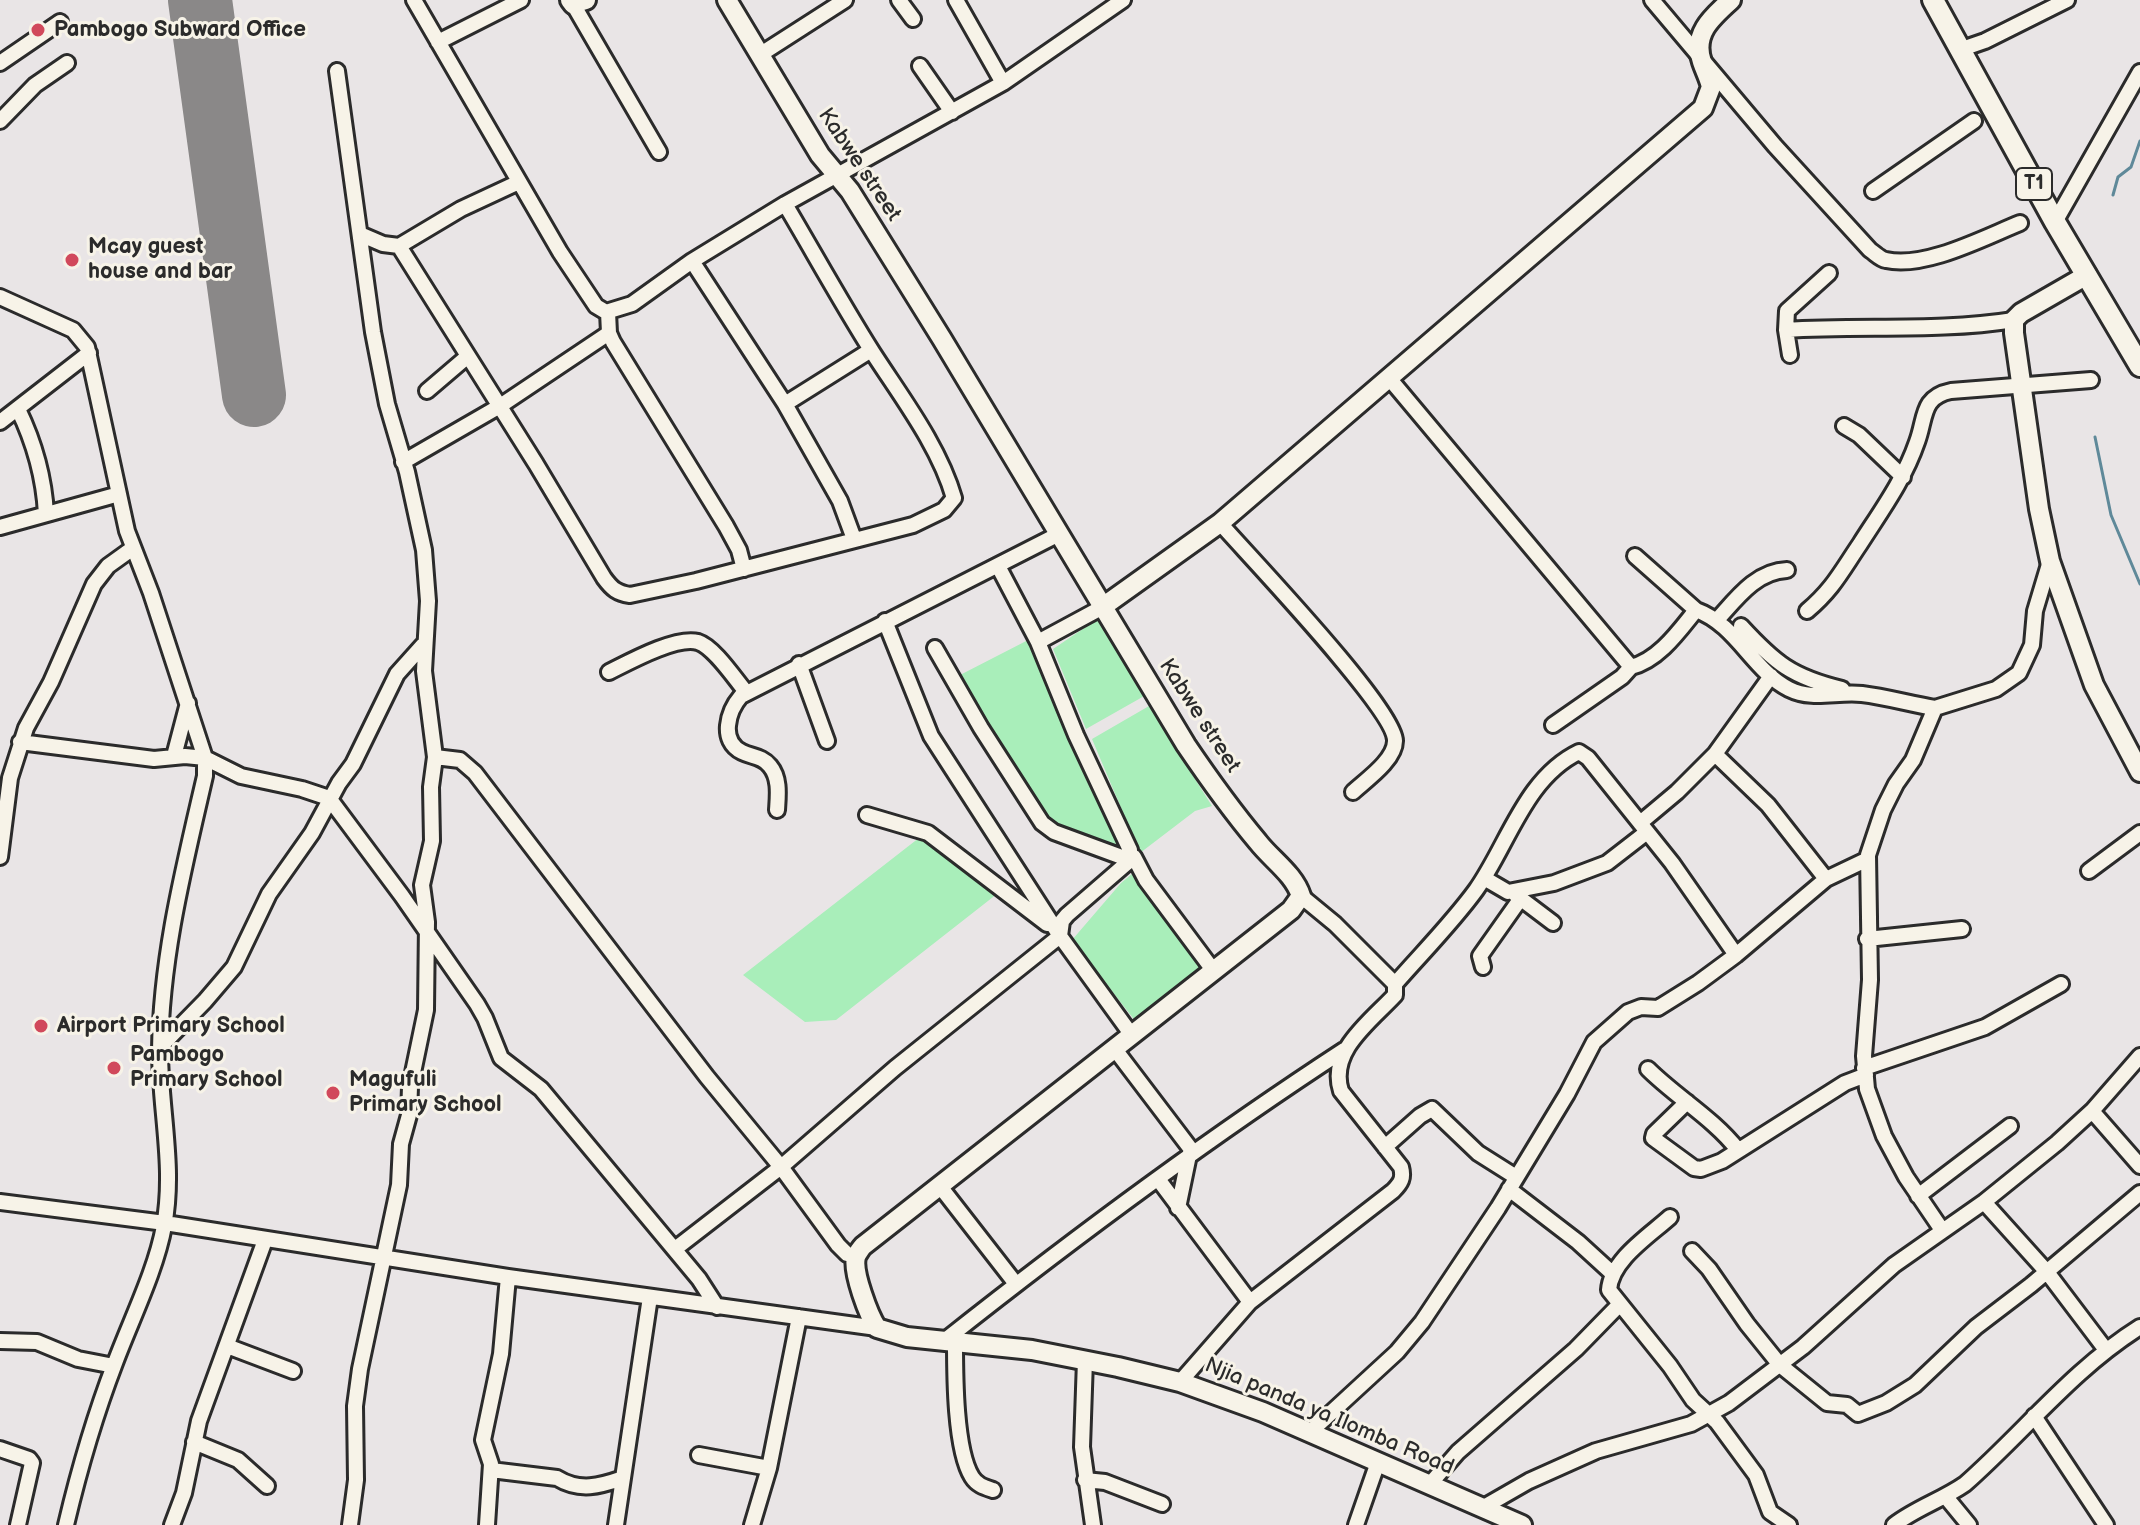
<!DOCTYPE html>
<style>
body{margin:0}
canvas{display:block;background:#e9e5e6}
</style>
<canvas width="2140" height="1525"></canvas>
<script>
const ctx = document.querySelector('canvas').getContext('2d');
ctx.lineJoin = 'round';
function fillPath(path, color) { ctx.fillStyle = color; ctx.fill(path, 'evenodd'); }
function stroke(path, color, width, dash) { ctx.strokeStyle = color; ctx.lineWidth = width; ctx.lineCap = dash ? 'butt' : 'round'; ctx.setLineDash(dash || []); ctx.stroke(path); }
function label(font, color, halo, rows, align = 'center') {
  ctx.font = font + ' "Balsamiq Sans",sans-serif'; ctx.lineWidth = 6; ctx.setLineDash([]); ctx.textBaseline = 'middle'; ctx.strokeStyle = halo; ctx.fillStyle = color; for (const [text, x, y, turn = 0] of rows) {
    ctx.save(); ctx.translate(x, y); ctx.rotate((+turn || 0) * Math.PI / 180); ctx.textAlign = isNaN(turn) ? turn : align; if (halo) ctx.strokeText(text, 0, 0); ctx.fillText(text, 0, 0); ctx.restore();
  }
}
fillPath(new Path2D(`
 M1102,616L1146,695L1086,729L1053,649Z
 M1032,638L1126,855L1050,831L960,675Z
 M1149,706L1212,806L1195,811L1140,853L1092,739Z
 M924,834L1002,890L836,1020L805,1022L743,975Z
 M1139,868L1213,960L1136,1022L1072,940L1121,883Z`), '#a9eeba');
stroke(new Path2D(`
 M2113,195L2118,177L2131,167L2140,141
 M2095,437L2111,515L2140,584`), '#5f8999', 3);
stroke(new Path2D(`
 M200,0L254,395`), '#8a8888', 64);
const minor = new Path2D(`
 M414,0L560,252L596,306L606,312L632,304L692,261L785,204L1003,83L1123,0
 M899,0L913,19
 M956,0L1003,83
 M1652,0L1775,146L1870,250C1876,254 1880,259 1886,260C1925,269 1985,237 2020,223
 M573,4L659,152
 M438,42L521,0
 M1959,50L1985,41L2067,0
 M761,54L845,0
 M0,63L60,22
 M920,66L952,112
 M337,71L373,332L387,404L407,472L424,550L428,601L424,671L435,757L431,787L432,841L422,885L427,922L426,1010L410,1087L409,1115L401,1144L399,1185L360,1369L355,1406L356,1480L350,1525
 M0,121L35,85L67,63
 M1873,191L1974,121
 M2055,222L2140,72
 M362,235L383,244L399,246L461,209L519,182
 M399,246L536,464L604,578C612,589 617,593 630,595L696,581L913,525L944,510L954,498C939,446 902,398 873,353C842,304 814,253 785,204
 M692,261L785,404L840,501L854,539
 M0,297L73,330L87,347L127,531L151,593L205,758V776C184,867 161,957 160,1051C160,1109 175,1167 164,1226C156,1270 131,1320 115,1363C95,1415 79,1470 66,1525
 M608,312L609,333L613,342L726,526L739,550L744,569
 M1786,330C1863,325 1938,332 2014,320
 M1790,355L1786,330L1787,311L1829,273
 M1389,378L1631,667C1659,660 1679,631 1696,610C1737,625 1752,670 1789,689C1813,701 1837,691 1862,694C1887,697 1910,704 1935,708
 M427,391L468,356
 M785,404L871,350
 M18,409C35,444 44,476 46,514
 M0,422L89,353
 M1844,426L1859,435L1903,477
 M403,462L500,406L609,333
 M1220,523C1248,555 1396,710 1395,741C1395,760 1366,780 1353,792
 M0,527L119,494
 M1635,556L1696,610
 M998,566L1038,642L1076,735L1130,850V860L1127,863L1067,915L1062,921L1060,936L1131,1034
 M1807,611C1833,589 1841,572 1860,544C1881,511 1904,480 1917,442C1926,418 1921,397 1951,391L2091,380
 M1717,620C1736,599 1756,571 1787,570
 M1741,626C1775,663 1792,677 1842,689
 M1038,642L1101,608
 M935,648L981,728L1042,823L1054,832L1130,860
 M799,664L827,741
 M609,672C629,662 676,636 698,642C714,647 735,679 746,692
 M1553,725L1622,677L1631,667
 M20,742L154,759L185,756L205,758L241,776L302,789L329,798L402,896L477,1004L485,1018L501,1058L541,1089L699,1279L717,1307
 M1715,754L1768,805L1826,879
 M174,756L188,703
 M435,757L460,760L475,773L707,1077L781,1167L838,1245L847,1254L856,1256
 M777,810C778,795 780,778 770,766C762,756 752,757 742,752C719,741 728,711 741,696L1059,534
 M867,815L928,833L1047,924
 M1640,823L1677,792L1715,754L1771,676
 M0,857L10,778L26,728L51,682L94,584L108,566L133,548
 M1134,857L1146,880L1213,970
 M2089,871L2140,833
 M1484,878L1508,892L1554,883L1607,863L1647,832
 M1516,895L1553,923
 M1867,939L1962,929
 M1483,967L1480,956L1521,898
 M1395,984C1422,953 1452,923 1476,890C1508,845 1525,778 1579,752L1588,758L1672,863L1736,955
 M160,1047L205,1001L234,967L269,894L312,833L339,783L353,764L397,674L423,645
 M1114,1048L1193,1152
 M1864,1068L1985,1027L2061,984
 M1648,1069C1676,1097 1713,1118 1738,1150
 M1687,1102L1654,1134L1653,1138L1694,1168L1701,1169L1722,1161L1845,1083L1866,1075
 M2092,1111L2140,1166
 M1385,1147L1420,1116L1432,1109L1478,1153L1516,1177
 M1158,1179L1250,1302
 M939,1185L1016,1284
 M1509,1189L1578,1242L1613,1274
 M1918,1196L2010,1126
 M0,1202L165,1223L508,1277L877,1328
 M1984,1202L2047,1272L2106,1350
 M1178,1208L1189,1155
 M1670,1217C1649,1236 1611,1260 1609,1290L1670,1366L1693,1400L1717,1422L1756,1475L1770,1512L1789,1525
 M1942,1230L1906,1177L1884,1136L1867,1089L1864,1056L1870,980L1868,855L1883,810L1896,784L1913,760L1935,708L1996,689L2019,673L2032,645L2035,611L2050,561
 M675,1249L781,1167L895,1068L1060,936L931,736L885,621
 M1692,1251L1709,1269L1747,1324L1780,1365L1827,1403L1847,1405L1858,1414L1886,1403L1915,1385L1976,1327L2031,1285L2140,1193
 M0,1341L37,1342L78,1359L114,1366
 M944,1341C1074,1238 1206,1140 1344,1050
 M955,1342C955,1375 955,1450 972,1477C977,1485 984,1487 993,1490
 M227,1346L293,1371
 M1085,1360L1082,1447L1093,1525
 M1180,1382L1250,1302L1393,1191C1401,1183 1404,1178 1401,1167L1341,1091C1328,1051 1371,1021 1395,995V984L1335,924L1301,896
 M2034,1416L2106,1525
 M1309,1433L1397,1352L1422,1322L1498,1208L1567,1094L1594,1042L1628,1012L1641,1007L1658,1008L1698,983L1736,955L1826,879L1868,859
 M194,1442L238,1460L267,1486
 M0,1449L29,1459L32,1463L18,1525
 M699,1455L769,1468
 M491,1470L557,1478C580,1492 600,1486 623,1478
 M1085,1480L1105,1482L1162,1504
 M1430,1484L1458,1452L1576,1349L1619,1305
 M1946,1497L1969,1525
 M1482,1508L1529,1481L1596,1451L1691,1424L1729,1403L1803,1347L1894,1265L1984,1202L2057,1143L2092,1111L2140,1056
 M172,1525L184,1493L199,1421L265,1240
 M487,1525L491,1464L483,1440L501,1354L508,1277
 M616,1525L650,1297
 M752,1525L769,1468L799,1317
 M1356,1525L1378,1462
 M1894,1525C1916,1508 1942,1500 1965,1484C2024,1432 2073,1369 2140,1327`);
const major = new Path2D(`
 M570,0L573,4L586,0
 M727,0L820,155L850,191L942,339L1186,745C1209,779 1232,811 1258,842C1272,860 1294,874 1301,896L1291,910L863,1246C862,1247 856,1255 856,1257C852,1272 869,1316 877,1328L907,1337L1032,1350L1118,1367L1180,1382L1263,1412L1522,1525
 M2087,275L2021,313L2014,320V333L2039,509L2050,561L2094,685L2140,772
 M1101,608L1220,523L1703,108L1711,87C1709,78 1705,71 1702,62C1692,34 1712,17 1731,0`);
const highway = new Path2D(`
 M1933,0L2055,222L2140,366`);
stroke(minor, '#2b2b2b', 20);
stroke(major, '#2b2b2b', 24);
stroke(highway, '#2b2b2b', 26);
stroke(minor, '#f7f3e8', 14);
stroke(major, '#f7f3e8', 18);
stroke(highway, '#f7f3e8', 20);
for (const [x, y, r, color] of [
 [38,30,8,"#d1495b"],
 [72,260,8,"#d1495b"],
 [41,1026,8,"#d1495b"],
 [114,1068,8,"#d1495b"],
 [333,1093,8,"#d1495b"]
]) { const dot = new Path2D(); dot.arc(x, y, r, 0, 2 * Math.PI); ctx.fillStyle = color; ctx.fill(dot); stroke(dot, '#f7f3e8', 3); }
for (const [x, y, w] of [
 [2034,184,36]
]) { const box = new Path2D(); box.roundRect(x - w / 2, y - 16, w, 32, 6); ctx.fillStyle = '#f7f3e8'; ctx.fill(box); stroke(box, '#2b2b2b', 2); }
label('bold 20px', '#2b2b2b', null, [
 ["T1",2034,184]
]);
label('bold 22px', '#2b2b2b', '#f7f3e8', [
 ["Pambogo Subward Office",54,30],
 ["Mcay guest",88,247],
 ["house and bar",88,272],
 ["Airport Primary School",57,1026],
 ["Pambogo",130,1055],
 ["Primary School",130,1080],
 ["Magufuli",349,1080],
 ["Primary School",349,1105]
], 'left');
label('22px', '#2b2b2b', '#f7f3e8', [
 ["Kabwe street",859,165,56],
 ["Kabwe street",1199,716,57],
 ["Njia panda ya Ilomba Road",1329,1417,23]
]);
</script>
